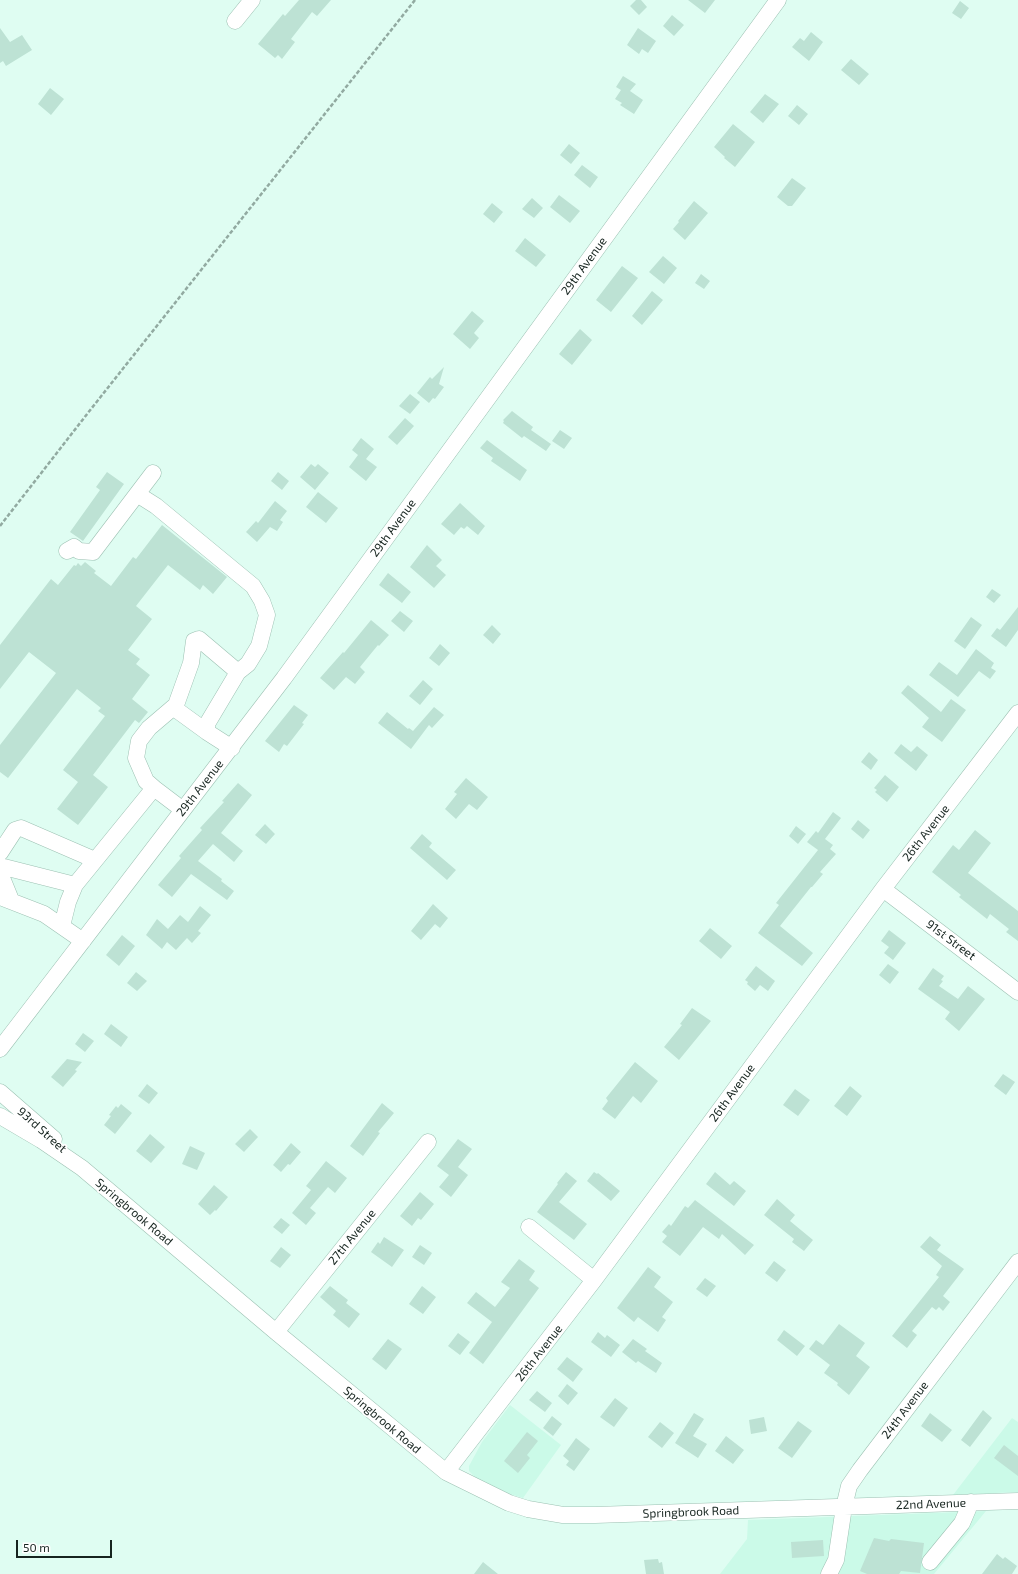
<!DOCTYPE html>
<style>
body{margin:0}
#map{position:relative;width:1018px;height:1574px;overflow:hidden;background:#dffdf2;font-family:"Exo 2",sans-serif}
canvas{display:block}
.scale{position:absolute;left:16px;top:1540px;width:96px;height:18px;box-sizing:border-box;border:2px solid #16241f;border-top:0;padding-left:5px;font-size:12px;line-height:14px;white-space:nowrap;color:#16241f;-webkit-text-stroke:3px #fff;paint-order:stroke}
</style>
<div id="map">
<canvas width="1018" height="1574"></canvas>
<div class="scale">50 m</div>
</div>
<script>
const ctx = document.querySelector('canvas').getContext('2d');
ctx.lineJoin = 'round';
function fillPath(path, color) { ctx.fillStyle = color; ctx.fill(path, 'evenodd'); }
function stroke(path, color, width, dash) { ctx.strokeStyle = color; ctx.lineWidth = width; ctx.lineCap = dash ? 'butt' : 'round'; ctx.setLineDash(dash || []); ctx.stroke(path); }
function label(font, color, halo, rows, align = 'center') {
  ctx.font = font + ' "Exo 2",sans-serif'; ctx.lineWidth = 3.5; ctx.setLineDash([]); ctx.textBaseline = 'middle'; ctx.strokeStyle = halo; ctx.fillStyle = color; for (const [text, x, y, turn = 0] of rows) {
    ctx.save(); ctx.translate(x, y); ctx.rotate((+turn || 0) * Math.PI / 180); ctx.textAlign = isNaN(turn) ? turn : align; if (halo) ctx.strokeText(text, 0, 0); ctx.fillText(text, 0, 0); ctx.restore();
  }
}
fillPath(new Path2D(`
 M510,1405L561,1445L523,1498L510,1494L476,1478L469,1471V1466L482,1442Z
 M1012,1418L1018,1422V1492L953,1495Z
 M986,1511L934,1574H720L747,1539L748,1520Z`), '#cbfae8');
fillPath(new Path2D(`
 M299,0H331L317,16L312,12L291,39L295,42L282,59L278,55L275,58L258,44L283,14L285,16Z
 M636,0H641L647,7L639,15L630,6Z
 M688,0H715L705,13Z
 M960,1L969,8L961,19L952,13Z
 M672,15L684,25L674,36L663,26Z
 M0,28L10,42L22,35L32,50L6,66L3,61L0,63Z
 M638,28L656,41L648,53L642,49L639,54L627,45Z
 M811,32L823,42L809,61L792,47L800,38L804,41Z
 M851,59L869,74L859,85L841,70Z
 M623,76L636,84L630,91L643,100L634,114L620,105L622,103L615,99L621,90L616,87Z
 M50,88L64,99L51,115L38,104Z
 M765,94L779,104L763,123L750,112Z
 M797,105L808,114L799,125L788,116Z
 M733,124L755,142L735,167L724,158L725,157L714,147Z
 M569,144L580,153L571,164L560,155Z
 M582,165L598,177L590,188L574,175Z
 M792,178L806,188L792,206H788L777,197Z
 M559,195L580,211L570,223L550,207Z
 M532,198L543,208L534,218L522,209Z
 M694,201L708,213L685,240L673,229L679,222L678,221Z
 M492,203L503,212L494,223L483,214Z
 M525,238L546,255L536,267L515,251Z
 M663,256L677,268L664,284L649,272Z
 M622,266L638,278L611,312L596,300Z
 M701,274L710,281L704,289L695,283Z
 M652,291L663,300L642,325L632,316Z
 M472,311L484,321L474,333L479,338L470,349L453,334Z
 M580,329L592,340L572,365L559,354Z
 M444,367L439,384L444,387L435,399L433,398L429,403L417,393L430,377L432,379Z
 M410,394L420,402L410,414L399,406Z
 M512,411L533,427L531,430L551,444L546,451L524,436L522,438L503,423L504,421L503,420Z
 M405,418L414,426L397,445L388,437Z
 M560,430L572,438L564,449L552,441Z
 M361,438L374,449L366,459L377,467L366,481L349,467L358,455L352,450Z
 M487,440L527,470L520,481L491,461L493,458L480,448Z
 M311,464L315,467L318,464L329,473L315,490L300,477Z
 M107,472L124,484L83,541L70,532L100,490L96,487Z
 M278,472L289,481L282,490L271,481Z
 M318,492L338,508L326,523L306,507Z
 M275,501L287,511L280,520L283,522L277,531L270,527L257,542L246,532L256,521L258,523Z
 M460,503L485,526L478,535L467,526L464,529L461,527L454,535L441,524Z
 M162,525L227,577L213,594L203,585L200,590L168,565L136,606L152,619L128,650L140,659L136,664L150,675L132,699L148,712L139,723L135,720L93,775L108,787L78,825L57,809L78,782L63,770L105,716L98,711L101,708L77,689L8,778L0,772V745L56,673L29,652L0,689V645L51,579L58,585L74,565L76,566L78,563L81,566L85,562L96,571L94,573L111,586L133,557L136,559Z
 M427,545L442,560L436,566L446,575L434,588L410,567Z
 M388,573L411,592L402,603L379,585Z
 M992,589L1001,595L994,603L986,597Z
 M1018,607V630L1006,647L991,636L997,628L1000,630Z
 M400,611L413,621L404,632L391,621Z
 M971,617L982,625L965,649L954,641Z
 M371,620L389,635L379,646L378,645L360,667L365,672L355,684L346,677L334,690L320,678L343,652L344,653Z
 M492,625L501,634L493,644L483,635Z
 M440,644L450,653L439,666L429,658Z
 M976,649L994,663L991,668L996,671L990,679L979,671L958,697L929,675L939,662L957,675Z
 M423,680L433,689L420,705L409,696Z
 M908,685L941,712L951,699L966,710L942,742L922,727L929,718L901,693Z
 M294,705L308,715L302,723L304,724L287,746L284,744L279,752L265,741Z
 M434,707L444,715L432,728L429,725L411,749L378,723L387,712L408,729L409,728L413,731Z
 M901,744L911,752L917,746L928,755L916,771L894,753Z
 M869,752L878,760L871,770L861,762Z
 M885,775L899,787L887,802L875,792L877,790L874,788Z
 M466,778L488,797L477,810L469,804L456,819L445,809L457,794L454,792Z
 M238,783L252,795L221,833L243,851L234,862L213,844L198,861L222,879L221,881L234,891L227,900L191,874L172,897L158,885L181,858L179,856L202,830L200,828L224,802L222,801Z
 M833,812L841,818L825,839L833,845L830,849L836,854L820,872L823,874L812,887H811L780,926L813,953L802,966L758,933L779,905L776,903L818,850L807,842L816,831L818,833Z
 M858,820L870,830L863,839L851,829Z
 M265,824L275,834L266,844L255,835Z
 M796,826L806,834L798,844L789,836Z
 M975,830L991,843L968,873L1018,911V941L1006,932L1009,929L990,914L987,919L959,897L961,895L932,872L953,845L959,850Z
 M422,834L432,843L429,847L456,870L447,880L410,848Z
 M433,904L448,918L440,928L435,924L421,940L411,931Z
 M200,906L211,915L198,931L201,933L192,943L187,938L176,950L167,942L162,949L146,935L157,919L168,929L180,915L188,922Z
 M710,928L732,946L721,959L699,941Z
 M889,930L906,943L893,960L884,953L889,947L881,941Z
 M122,935L135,946L119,966L106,955Z
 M888,964L899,972L890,984L879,975Z
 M756,966L775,981L768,991L760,985L755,991L747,984L748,982L745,980Z
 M933,968L944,976L941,980L943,981L939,986L958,999L968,986L985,999L959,1031L945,1019L950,1012L918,989Z
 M136,972L147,981L137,991L127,983Z
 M692,1008L711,1021L679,1060L664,1047L682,1025L680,1024Z
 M111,1024L128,1037L121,1047L104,1034Z
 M83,1033L94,1041L85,1052L75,1044Z
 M67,1059L82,1062L75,1070L77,1071L63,1087L51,1077Z
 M635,1062L658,1081L641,1103L633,1096L615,1119L602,1109L608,1101L606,1098Z
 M1003,1074L1015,1082L1006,1095L994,1086Z
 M147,1084L158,1093L149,1104L138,1096Z
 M850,1086L862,1096L847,1116L834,1106Z
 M795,1089L810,1100L798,1116L783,1105Z
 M382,1103L394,1113L378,1132L380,1133L363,1156L350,1146Z
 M121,1104L132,1113L115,1134L104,1125L111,1116L109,1115L116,1106L118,1108Z
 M250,1129L258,1137L244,1152L235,1144Z
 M150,1134L165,1147L151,1163L136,1151Z
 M458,1139L472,1149L458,1167L468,1175L451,1197L439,1187L449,1175L437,1166Z
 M291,1143L301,1152L290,1165L288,1164L281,1172L273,1165Z
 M190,1146L205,1153L197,1170L182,1164Z
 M326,1161L347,1178L335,1193L328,1187L310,1208L316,1213L306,1225L292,1213L311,1190L306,1186Z
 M566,1172L577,1181L559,1202L587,1224L574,1240L537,1212L558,1184L557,1183Z
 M594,1172L597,1174L598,1173L620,1191L611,1201L587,1181Z
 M715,1172L730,1185L734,1181L746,1191L734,1206L706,1184Z
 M214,1185L228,1197L216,1211L215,1210L210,1215L198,1204Z
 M420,1192L434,1204L421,1220L418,1218L412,1226L400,1216Z
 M777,1199L795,1215L790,1221L813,1240L804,1251L792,1242L794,1239L764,1215Z
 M695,1200L754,1245L745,1255L722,1234L719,1239L703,1227L680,1256L662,1242L667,1236L662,1232L669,1224L671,1226L685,1206L688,1208Z
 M281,1218L290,1225L282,1234L273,1227Z
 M930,1236L941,1245L937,1250L964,1269L943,1296L950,1302L943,1311L939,1307L936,1310L932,1307L912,1331L917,1335L907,1348L892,1336L939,1277L936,1275L942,1266L920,1247Z
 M384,1237L404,1250L392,1267L371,1252L378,1242L380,1244Z
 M420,1245L432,1253L424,1265L412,1257Z
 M281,1247L291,1255L280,1268L270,1261Z
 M519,1259L535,1271L529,1280L539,1288L483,1364L469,1353L492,1322L467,1303L476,1292L495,1307L510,1288L501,1282Z
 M774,1261L786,1270L777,1282L765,1273Z
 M648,1267L661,1277L654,1287L673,1302L662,1317L666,1320L658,1332L638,1317L634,1322L617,1308Z
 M705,1278L716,1286L707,1297L696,1289Z
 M330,1286L348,1300L346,1303L360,1314L349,1328L333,1315L336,1311L320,1297Z
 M422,1286L436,1297L423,1314L409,1304Z
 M839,1324L865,1343L856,1356L870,1367L849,1395L837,1385L838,1383L824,1373L830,1365L809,1349L816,1340L823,1345Z
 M784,1330L805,1346L797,1356L777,1340Z
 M598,1332L605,1338L607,1335L620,1345L611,1357L591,1342Z
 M458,1333L470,1342L460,1355L448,1346Z
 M388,1339L402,1349L386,1370L372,1359Z
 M633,1339L647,1349L645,1351L662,1363L656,1373L638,1361L636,1363L622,1352Z
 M567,1357L583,1369L573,1382L557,1369Z
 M567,1384L578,1393L568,1405L558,1396Z
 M537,1391L552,1403L545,1412L529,1400Z
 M615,1398L628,1408L614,1427L600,1417Z
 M983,1410L992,1418L970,1447L961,1440Z
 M694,1413L704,1419L693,1436L707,1444L698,1458L675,1443Z
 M930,1413L952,1430L942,1442L921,1426Z
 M552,1416L562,1424L553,1436L543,1428Z
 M764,1417L767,1431L751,1434L749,1420Z
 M798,1421L812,1431L792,1458L778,1448Z
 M660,1422L674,1433L662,1448L648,1437Z
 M527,1432L538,1441L527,1455L530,1458L518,1473L504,1461Z
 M726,1436L744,1450L733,1464L715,1451Z
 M576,1438L590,1449L574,1471L566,1465L569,1461L563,1456Z
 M1004,1445L1018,1456V1476L994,1458Z
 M874,1538L889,1541L891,1539L924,1543L920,1573L901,1571L899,1574H867L860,1571Z
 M823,1540L824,1556L792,1558L791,1542Z
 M997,1554L1003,1559L1005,1557L1017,1566L1012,1574H982Z
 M658,1559L659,1563L662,1562L664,1574H646L644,1560Z
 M483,1562L498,1574H474Z`), '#bde2d4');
const minor = new Path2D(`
 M235,21L252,0
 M137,494L156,506L253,586L262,601L267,615L259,646L248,664L238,672L207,724V732L232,748
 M67,551L74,547L79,551L93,552L153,473
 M174,708L207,732
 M154,788L146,781L136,758L139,741L149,728L176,705L191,663L194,641L199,639L238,672
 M0,853L15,830L21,828L95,860
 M0,866L75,885
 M0,873L11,900
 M883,889L1018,992
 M0,897L44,914L83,941
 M62,926L68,902L75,885L154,788L183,810
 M0,1049L284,678L778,0
 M0,1092L54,1139
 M0,1116L41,1140L82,1168L276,1332L446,1472L509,1503L528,1509L563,1515H595L1018,1501
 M529,1227L594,1280
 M276,1332L428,1142
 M446,1472L594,1280L883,889L1018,713
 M930,1562L962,1523L971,1502
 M829,1574L836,1560L844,1507L849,1486L860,1470L1018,1262`);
stroke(minor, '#9cc0b2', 17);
stroke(new Path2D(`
 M0,526L91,409L415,0`), '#92aaa1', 2.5, [4, 2]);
stroke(minor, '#fff', 16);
label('12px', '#16241f', '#fff', [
 ["29th Avenue",584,266,-54],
 ["29th Avenue",393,528,-54],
 ["29th Avenue",200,788,-52],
 ["26th Avenue",926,833,-52],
 ["91st Street",951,940,37],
 ["26th Avenue",732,1093,-54],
 ["93rd Street",42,1130,42],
 ["Springbrook Road",134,1212,40],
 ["27th Avenue",352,1237,-51],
 ["26th Avenue",539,1353,-52],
 ["24th Avenue",905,1410,-53],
 ["Springbrook Road",382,1420,40],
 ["22nd Avenue",931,1504,-2],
 ["Springbrook Road",691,1512,-2]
]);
</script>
